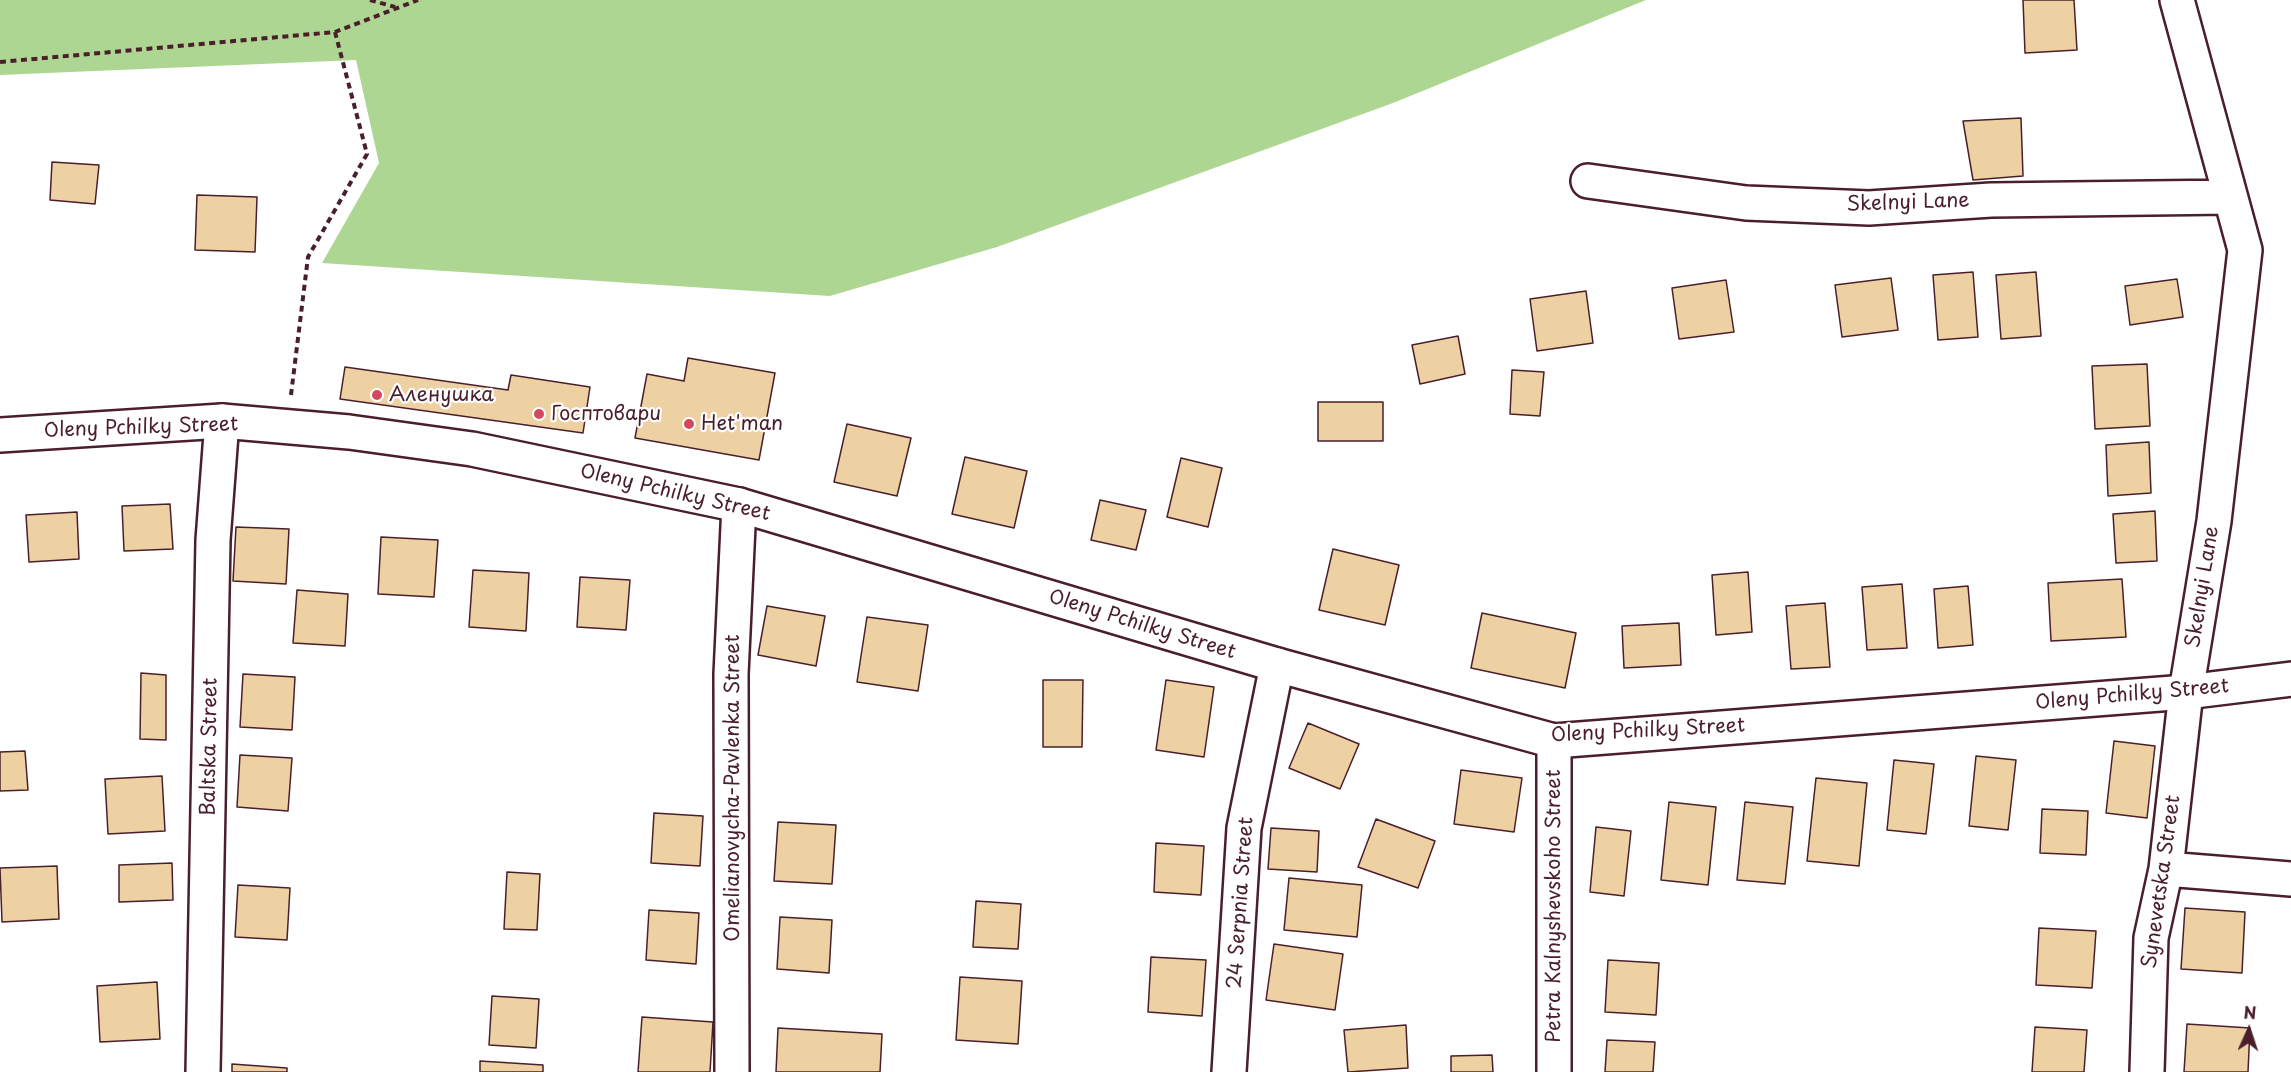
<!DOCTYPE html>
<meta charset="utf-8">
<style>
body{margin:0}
#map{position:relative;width:2291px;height:1072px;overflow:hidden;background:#fff;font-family:"Playpen Sans",sans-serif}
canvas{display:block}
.north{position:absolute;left:2219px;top:1000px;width:60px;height:60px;-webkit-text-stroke:4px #fff;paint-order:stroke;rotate:3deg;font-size:16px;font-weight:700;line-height:24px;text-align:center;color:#4a1f2b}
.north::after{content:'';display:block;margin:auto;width:21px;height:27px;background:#4a1f2b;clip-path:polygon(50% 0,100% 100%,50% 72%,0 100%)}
</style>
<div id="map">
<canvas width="2291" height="1072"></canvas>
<div class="north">N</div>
</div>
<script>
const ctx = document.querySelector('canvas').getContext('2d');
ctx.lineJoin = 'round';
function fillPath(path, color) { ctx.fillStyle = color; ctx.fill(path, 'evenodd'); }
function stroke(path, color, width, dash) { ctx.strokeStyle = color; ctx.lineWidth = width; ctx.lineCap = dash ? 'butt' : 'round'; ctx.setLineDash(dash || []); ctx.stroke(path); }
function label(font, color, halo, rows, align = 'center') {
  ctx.font = font + ' "Playpen Sans",sans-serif'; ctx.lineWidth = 4.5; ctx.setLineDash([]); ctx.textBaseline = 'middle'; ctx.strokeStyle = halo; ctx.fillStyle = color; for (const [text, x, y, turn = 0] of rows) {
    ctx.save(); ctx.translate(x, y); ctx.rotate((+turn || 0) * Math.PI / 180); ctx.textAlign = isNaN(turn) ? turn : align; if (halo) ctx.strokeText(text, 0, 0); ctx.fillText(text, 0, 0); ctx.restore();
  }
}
fillPath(new Path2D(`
 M0,0H1646L1393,103L997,247L830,296L322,263L379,163L356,60L0,75Z`), '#aed693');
const building = new Path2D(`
 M2023,0H2074L2077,50L2025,53Z
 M2021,118L2023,176L1973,180L1963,121Z
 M52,162L99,165L95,204L50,200Z
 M197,195L257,197L255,252L195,250Z
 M1973,272L1978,337L1938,340L1933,275Z
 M2036,272L2041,336L2001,339L1996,275Z
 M1891,278L1898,330L1842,337L1835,285Z
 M2177,279L2183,317L2130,325L2125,286Z
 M1726,280L1734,332L1679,339L1672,288Z
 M1586,291L1593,343L1537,351L1530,299Z
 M1458,336L1465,374L1420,384L1412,345Z
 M688,358L775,373L759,460L635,438L647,374L684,381Z
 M2147,364L2150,426L2095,429L2092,366Z
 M345,367L508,390L511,375L590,387L583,433L340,399Z
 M1512,370L1544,372L1540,416L1510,414Z
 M1318,402H1383V441H1318Z
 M847,424L911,438L897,496L834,482Z
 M2149,442L2151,493L2108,496L2106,445Z
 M965,457L1027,471L1014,528L952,514Z
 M1181,458L1222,468L1208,527L1167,517Z
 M1100,500L1146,510L1136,550L1091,540Z
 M170,504L173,549L124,551L122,506Z
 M2155,511L2157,561L2116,563L2113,514Z
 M77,512L79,559L29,562L26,515Z
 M236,527L289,529L286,584L233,581Z
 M381,537L438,540L434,597L378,594Z
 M1333,549L1399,565L1385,625L1319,610Z
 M473,570L529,573L526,631L469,627Z
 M1748,572L1752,632L1716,635L1712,575Z
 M580,577L630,580L626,630L577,627Z
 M2122,579L2126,637L2051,641L2048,583Z
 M1902,584L1907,648L1867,650L1862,587Z
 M1968,586L1973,645L1938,648L1934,589Z
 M297,590L348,594L345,646L293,643Z
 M1825,603L1830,667L1791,669L1786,606Z
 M767,606L825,616L816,666L758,655Z
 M1482,613L1576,633L1565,688L1471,668Z
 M867,617L928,625L918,691L857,682Z
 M1679,623L1681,665L1624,668L1622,626Z
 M141,673L166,675V740L140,739Z
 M243,674L295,677L292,730L240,727Z
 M1043,680H1083L1082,747H1043Z
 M1166,680L1214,687L1204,757L1156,750Z
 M1308,723L1359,744L1340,789L1289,768Z
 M2114,741L2155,746L2147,818L2106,813Z
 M25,751L28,790L0,791V752Z
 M240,755L292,758L288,811L237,807Z
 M1976,756L2016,760L2008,830L1969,826Z
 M1894,760L1934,764L1926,834L1887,830Z
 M1461,770L1522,778L1514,832L1454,824Z
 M162,776L165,831L108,834L105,779Z
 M1816,778L1867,783L1859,866L1807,861Z
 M1669,802L1716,807L1708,885L1661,880Z
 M1745,802L1793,807L1785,884L1737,880Z
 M2042,809L2088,811L2086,855L2040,853Z
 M654,813L703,816L700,866L651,863Z
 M1376,819L1435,841L1418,888L1358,867Z
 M778,822L836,825L832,884L774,881Z
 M1596,827L1631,831L1624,896L1590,892Z
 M1271,828L1319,831L1317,872L1268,869Z
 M1156,843L1204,846L1201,895L1154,892Z
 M172,863L173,900L119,902V865Z
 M57,866L59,919L2,922L0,868Z
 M507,872L540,874L537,930L504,929Z
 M1289,878L1362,885L1357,937L1284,930Z
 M238,885L290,888L287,940L235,937Z
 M976,901L1021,904L1018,949L973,947Z
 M2185,908L2245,912L2242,973L2181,969Z
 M649,910L699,913L696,964L646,960Z
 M780,917L832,920L829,973L777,969Z
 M2039,928L2096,931L2092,988L2036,985Z
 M1274,944L1343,954L1335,1010L1266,1000Z
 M1151,957L1206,960L1202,1016L1148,1012Z
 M1608,960L1659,963L1656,1015L1605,1012Z
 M960,977L1022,981L1018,1044L956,1040Z
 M157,982L160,1039L100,1042L97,986Z
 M492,996L539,999L536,1048L489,1045Z
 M642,1017L713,1022L710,1072H638Z
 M2187,1024L2250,1028L2248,1072H2184Z
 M1406,1025L1408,1068L1348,1072L1344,1030Z
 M2035,1027L2087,1030L2084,1072H2032Z
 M778,1028L882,1034L880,1072H776Z
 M1607,1040L1655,1042L1653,1072H1605Z
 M1492,1055L1493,1072H1451V1056Z
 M480,1061L543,1065V1072H480Z
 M232,1064L287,1068V1072H232Z`);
fillPath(building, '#eed1a2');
stroke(building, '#4a1f2b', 1.5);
const street = new Path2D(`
 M1588,181L1746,203L1869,208L1991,200L2230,197
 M2166,869L2291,879
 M203,1072L213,540L222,421
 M732,1072L731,674L739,505
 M1229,1072L1244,828L1277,665
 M1554,1072V741
 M2147,1072L2151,938L2166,869L2186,692L2214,521L2245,250L2177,0`);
const secondary = new Path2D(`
 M0,435L222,421L349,432L472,449L739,505L1277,665L1554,741L2186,692L2291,679`);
stroke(street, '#4a1f2b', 38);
stroke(secondary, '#4a1f2b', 38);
stroke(new Path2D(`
 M370,0L395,7
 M0,62L335,32L418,0
 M291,395L308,257L367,154L335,32`), '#4a1f2b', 4, [6, 4.5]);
stroke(street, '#fff', 33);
stroke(secondary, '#fff', 33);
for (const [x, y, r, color] of [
 [377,395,6,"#d1495b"],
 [539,414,6,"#d1495b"],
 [689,424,6,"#d1495b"]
]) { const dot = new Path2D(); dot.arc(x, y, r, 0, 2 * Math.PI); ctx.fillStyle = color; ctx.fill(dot); stroke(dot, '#fff', 2); }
label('20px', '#4a1f2b', '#fff', [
 ["Skelnyi Lane",1908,203,-2],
 ["Oleny Pchilky Street",141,428,-2],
 ["Oleny Pchilky Street",675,493,13],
 ["Skelnyi Lane",2203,587,-81],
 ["Oleny Pchilky Street",1142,625,17],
 ["Oleny Pchilky Street",2132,695,-5],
 ["Oleny Pchilky Street",1648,731,-3],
 ["Baltska Street",210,747,-89],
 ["Omelianovycha-Pavlenka Street",733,788,-90],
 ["Synevetska Street",2162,882,-82],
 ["24 Serpnia Street",1241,903,-86],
 ["Petra Kalnyshevskoho Street",1554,906,-90]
]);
label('20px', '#4a1f2b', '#fff', [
 ["Аленушка",389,395],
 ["Госптовари",551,414],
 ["Het'man",701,424]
], 'left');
</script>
